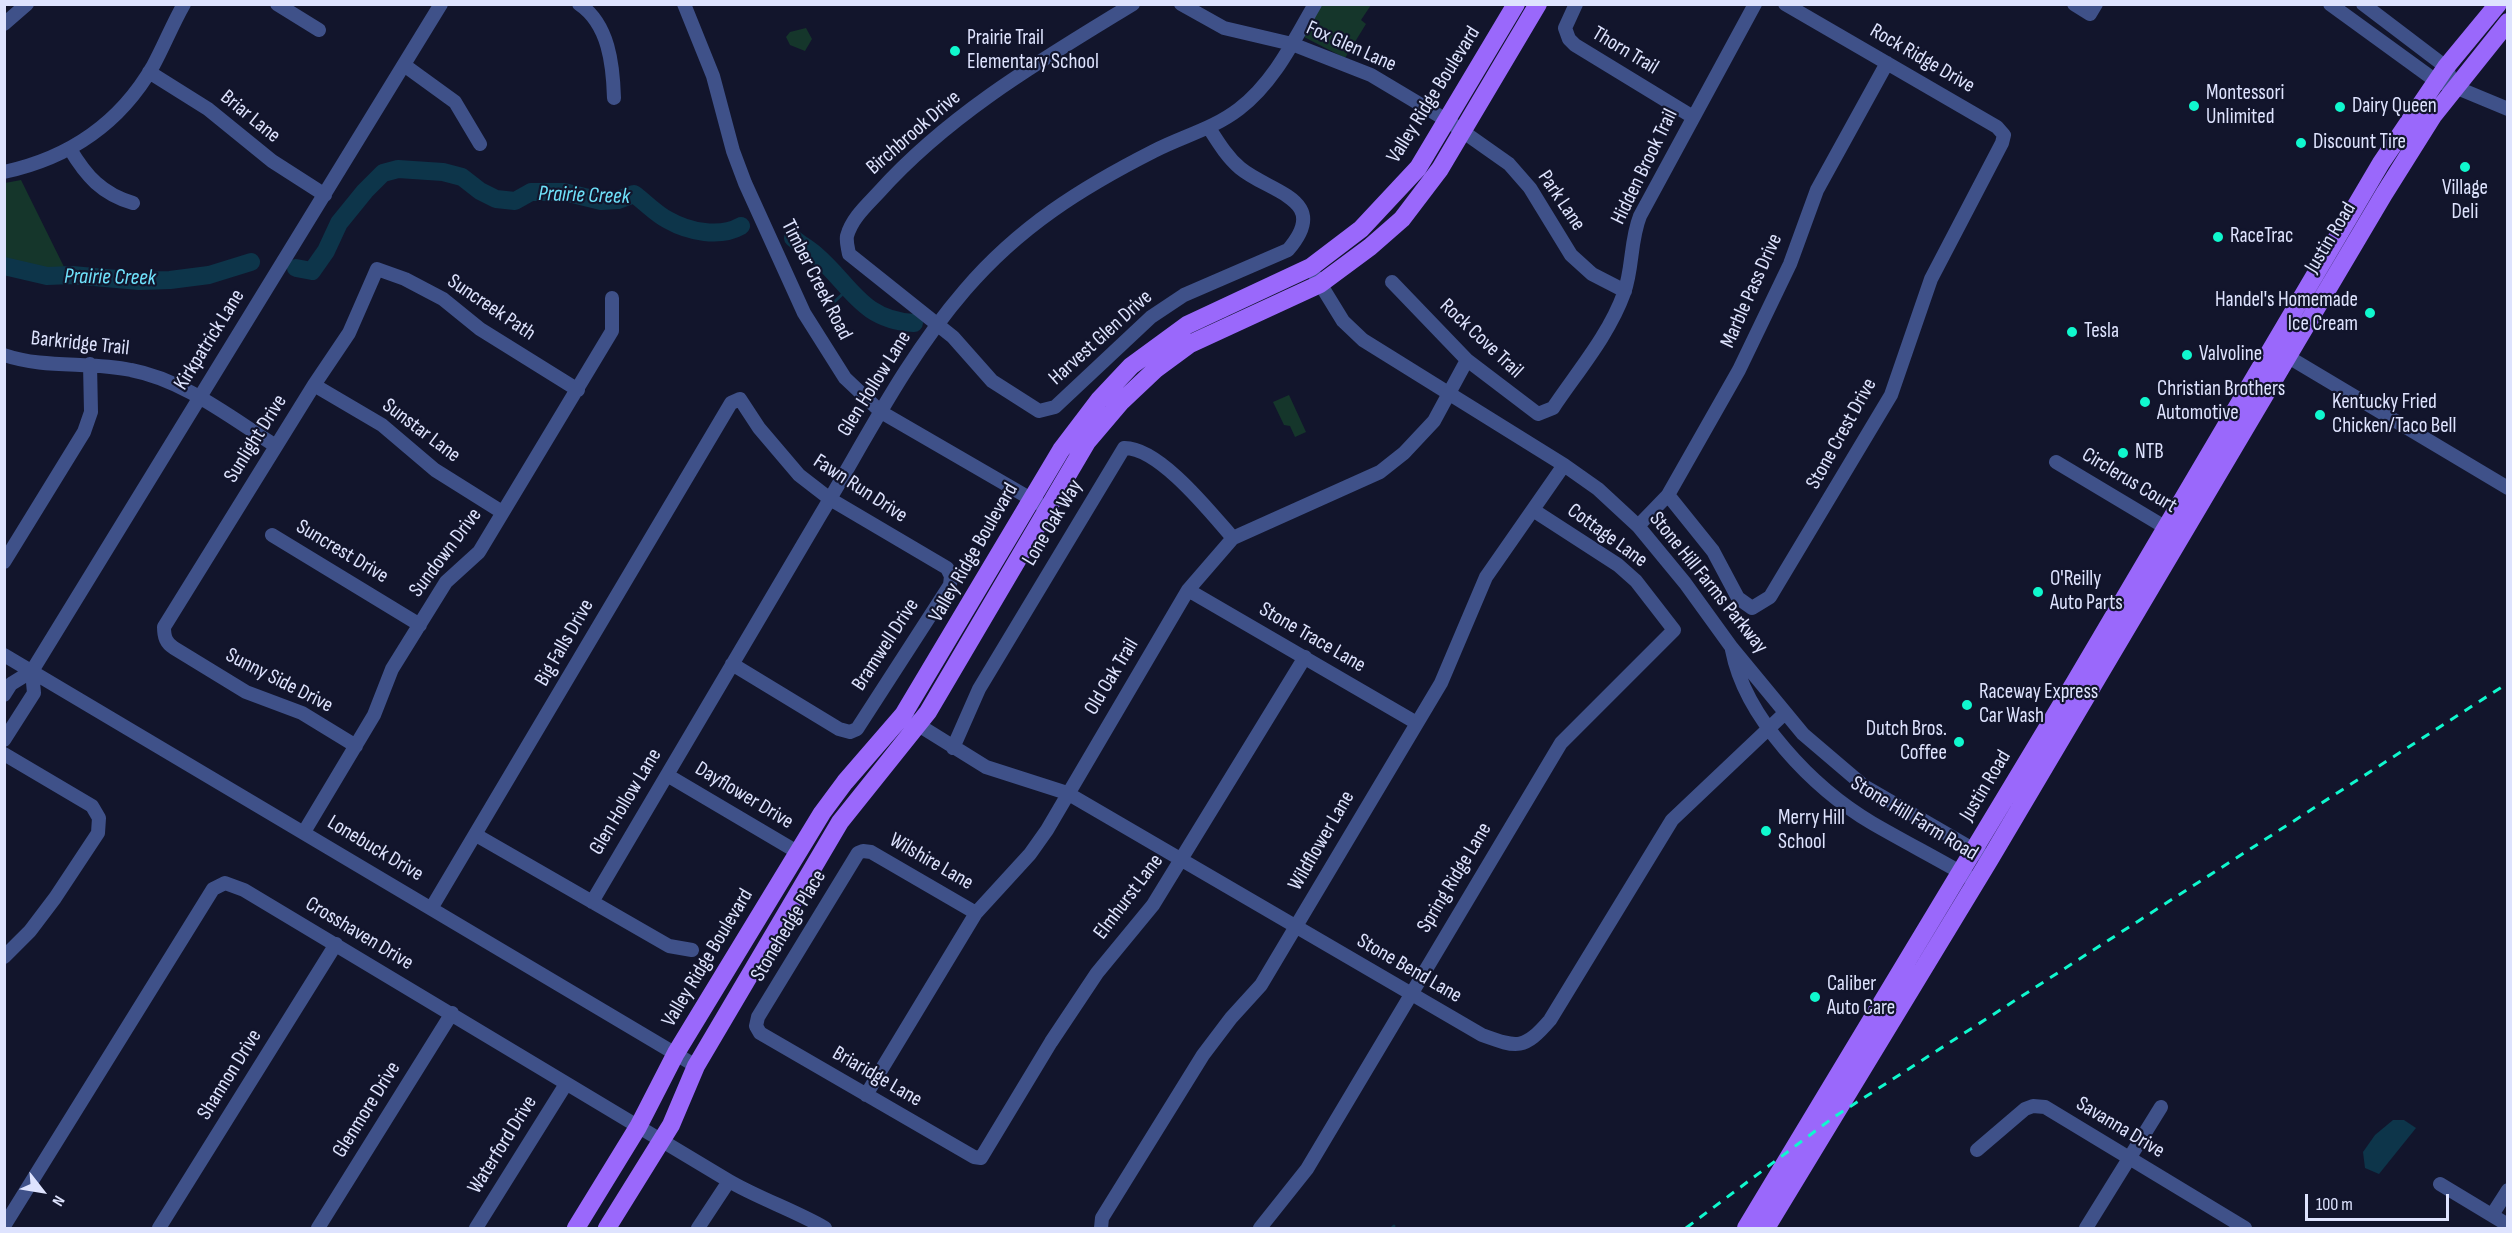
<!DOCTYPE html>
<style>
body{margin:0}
#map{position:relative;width:2512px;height:1233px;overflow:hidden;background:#12152c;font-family:"Sofia Sans Condensed",sans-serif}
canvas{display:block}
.frame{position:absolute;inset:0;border:6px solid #dee3fe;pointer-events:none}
.north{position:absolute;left:12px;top:1161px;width:60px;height:60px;-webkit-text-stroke:4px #12152c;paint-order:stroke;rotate:121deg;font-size:16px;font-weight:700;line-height:24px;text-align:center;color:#dee3fe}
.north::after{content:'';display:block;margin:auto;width:21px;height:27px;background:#dee3fe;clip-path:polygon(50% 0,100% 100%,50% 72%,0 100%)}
.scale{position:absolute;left:2305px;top:1194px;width:144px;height:27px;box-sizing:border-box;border:3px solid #dee3fe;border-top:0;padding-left:8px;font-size:18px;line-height:21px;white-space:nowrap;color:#dee3fe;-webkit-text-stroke:4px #12152c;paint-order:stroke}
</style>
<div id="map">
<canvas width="2512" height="1233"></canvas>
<div class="frame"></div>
<div class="north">N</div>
<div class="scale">100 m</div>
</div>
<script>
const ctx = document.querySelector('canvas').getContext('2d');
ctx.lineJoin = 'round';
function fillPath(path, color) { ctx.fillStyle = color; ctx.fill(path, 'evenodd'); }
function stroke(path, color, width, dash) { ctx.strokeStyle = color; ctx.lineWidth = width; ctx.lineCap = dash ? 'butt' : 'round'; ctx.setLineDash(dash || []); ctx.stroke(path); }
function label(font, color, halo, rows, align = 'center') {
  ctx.font = font + ' "Sofia Sans Condensed",sans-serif'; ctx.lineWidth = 4.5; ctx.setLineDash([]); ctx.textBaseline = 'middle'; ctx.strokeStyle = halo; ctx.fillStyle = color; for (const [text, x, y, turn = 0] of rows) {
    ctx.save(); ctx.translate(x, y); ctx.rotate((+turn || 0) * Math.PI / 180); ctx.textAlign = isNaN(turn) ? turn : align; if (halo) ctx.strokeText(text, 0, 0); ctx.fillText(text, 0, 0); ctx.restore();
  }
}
fillPath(new Path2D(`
 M1321,5H1371L1361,20L1366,24L1345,58L1304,37Z
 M806,28L812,39L805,51L790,45L786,37L790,32Z
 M21,180L69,277L22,273L5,268V183Z
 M1289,395L1306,432L1295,437L1290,426L1284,425L1273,402Z`), '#15362b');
fillPath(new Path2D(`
 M2393,1120H2404L2416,1128L2379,1174L2365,1168L2363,1152L2375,1135Z`), '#0d354a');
stroke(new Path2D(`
 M834,302L847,290
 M1392,1228L1394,1226`), '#0d354a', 3);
stroke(new Path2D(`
 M793,238C800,244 809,249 816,255C851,285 861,320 914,323
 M4,266L47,276L72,275L139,281L170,280L209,275L251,262
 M296,268L312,271L326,251L339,223L365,191L383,173L398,169L443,172L462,177L480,191L496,199L515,201L531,192H564L601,201L618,200L634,194C645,202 656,214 668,220C689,232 720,238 741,226`), '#0d354a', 18);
stroke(new Path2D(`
 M277,4L319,30
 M579,4C609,24 613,65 614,98
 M684,4L713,76L733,151L745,183L804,313L845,378L881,412L1038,503
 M1133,4C1043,59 950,113 879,192C867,205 852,218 847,236C846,242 848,248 849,254L953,337L992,381L1039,411L1055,407L1151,317L1184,295L1288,250C1332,199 1270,193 1240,168C1227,157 1218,142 1209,128
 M1181,4L1224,28L1292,44L1371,75L1448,121L1509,164L1530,188L1571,255L1592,274L1625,291
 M1576,4L1565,28L1569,39L1575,45L1693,117
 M2074,4L2090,14L2096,4
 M2330,4L2436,81L2455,87L2508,109
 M2363,4L2446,67L2449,74
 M4,24L27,4
 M404,65L455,102L480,144
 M149,72L208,109L272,161L325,195
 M70,149C86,176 102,194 133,203
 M4,172C69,158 120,123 153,66C164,46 172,25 184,4
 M1316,277L1343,321L1363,340L1564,465L1598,489L1638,526L1685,583L1732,648L1803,734L1864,786L1990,859
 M1392,282L1467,360L1538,414L1553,408C1577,372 1609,335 1624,293C1633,268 1630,241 1640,216L1755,4
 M2280,352L2508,488
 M4,355C45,369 89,361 131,370C184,380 231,418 276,446
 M314,385L382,425L435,470L502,512
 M2056,462L2173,532
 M1668,495L1713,551L1738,598L1752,608L1770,597L1891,395L1931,279L2002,143L2004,135L1997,127L1785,4
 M1638,526L1668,495L1739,370L1790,264L1817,190L1887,63
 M272,535L420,625
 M4,562L84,432L91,412L90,364
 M1188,590L1415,722
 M1732,650C1745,718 1813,788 1872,823C1903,841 1936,858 1967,876
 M4,655L696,1066
 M4,695L11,684L32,671L441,4
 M912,721L986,767L1067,793L1482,1035C1518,1048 1524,1050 1550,1020L1672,820L1785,713
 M4,740L34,693L32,671
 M356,746L302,713L246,692L174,648C166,643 164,637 164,627L314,385L349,333L377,269L405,279L443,299L480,329L578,390
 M953,748L979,689L1124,448C1159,447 1211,513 1233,538
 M4,754L92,806L99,818L98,833L55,898L30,931L4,957
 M667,775L799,853
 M304,832L374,715L392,669L446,582L479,552L612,331V298
 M476,835L669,946L692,950
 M592,902C668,773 745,643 821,514C866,439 907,357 965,290C1019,227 1081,188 1154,151C1183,136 1213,129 1239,109C1274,82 1293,42 1315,4
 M432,907L731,403L740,399L759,428L799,475L830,499L947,568L951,576L950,585L857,729L850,732L839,729L732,664
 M976,913L871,852L863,851L858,853L758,1017L756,1026L760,1033L974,1157L981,1158L1051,1042L1097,973L1153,905L1305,657
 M866,1095L976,913L1030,854L1047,830L1188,590L1233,538L1380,472L1404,453L1434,421L1467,360
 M1977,1150L2025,1109L2033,1106L2045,1107L2245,1228
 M2440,1184L2508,1225
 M2492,1215L2508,1190
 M4,1226L213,889L225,883L244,890L729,1181C760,1199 794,1210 825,1228
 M159,1228L336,944
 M318,1228L452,1013
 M476,1228L566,1084
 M698,1228L729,1181
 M1101,1228L1102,1218L1203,1055L1231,1018L1261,985L1441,683L1486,577L1564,465
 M1260,1228L1307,1169L1561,743L1674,630L1636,581L1618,565L1533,510
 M2086,1228L2161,1107`), '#3f5189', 14);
stroke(new Path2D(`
 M576,1228L638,1127L676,1053L822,813L845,782L903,715L1061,450L1099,400L1131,366L1187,325L1311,267L1361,229L1418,168L1516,4
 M607,1228L671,1125L696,1066L840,822L928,712L1087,442L1121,402L1156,369L1190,344L1320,284L1370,247L1402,219L1440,169L1538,4
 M1746,1228L2075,682L2381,163L2446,67L2498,4
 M1766,1228L1990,859L2384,194L2433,116L2508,22`), '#9a68fb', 18);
stroke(new Path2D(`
 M1686,1228L1834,1117L2508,683`), '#10f8ce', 3, [9, 8]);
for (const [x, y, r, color] of [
 [955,51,6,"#10f8ce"],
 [2194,106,6,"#10f8ce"],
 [2340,107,6,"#10f8ce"],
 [2301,143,6,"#10f8ce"],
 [2465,167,6,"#10f8ce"],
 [2218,237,6,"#10f8ce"],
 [2370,313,6,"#10f8ce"],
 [2072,332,6,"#10f8ce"],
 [2187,355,6,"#10f8ce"],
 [2145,402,6,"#10f8ce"],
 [2320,415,6,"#10f8ce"],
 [2123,453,6,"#10f8ce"],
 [2038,592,6,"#10f8ce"],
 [1967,705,6,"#10f8ce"],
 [1959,742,6,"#10f8ce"],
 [1766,831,6,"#10f8ce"],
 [1815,997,6,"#10f8ce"]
]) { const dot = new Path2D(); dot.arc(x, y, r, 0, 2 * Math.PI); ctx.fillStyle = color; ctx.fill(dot); stroke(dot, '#12152c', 2); }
label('21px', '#dee3fe', '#12152c', [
 ["Prairie Trail",967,39],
 ["Elementary School",967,63],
 ["Montessori",2206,94],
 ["Unlimited",2206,118],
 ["Dairy Queen",2352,107],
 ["Discount Tire",2313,143],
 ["Village",2465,189,"center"],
 ["Deli",2465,213,"center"],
 ["RaceTrac",2230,237],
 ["Handel's Homemade",2358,301,"right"],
 ["Ice Cream",2358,325,"right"],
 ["Tesla",2084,332],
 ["Valvoline",2199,355],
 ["Christian Brothers",2157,390],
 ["Automotive",2157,414],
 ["Kentucky Fried",2332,403],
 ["Chicken/Taco Bell",2332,427],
 ["NTB",2135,453],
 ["O'Reilly",2050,580],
 ["Auto Parts",2050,604],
 ["Raceway Express",1979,693],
 ["Car Wash",1979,717],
 ["Dutch Bros.",1947,730,"right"],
 ["Coffee",1947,754,"right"],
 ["Merry Hill",1778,819],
 ["School",1778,843],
 ["Caliber",1827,985],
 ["Auto Care",1827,1009]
], 'left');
label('21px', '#dee3fe', '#12152c', [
 ["Fox Glen Lane",1351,47,24],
 ["Thorn Trail",1625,51,31],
 ["Rock Ridge Drive",1922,59,30],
 ["Valley Ridge Boulevard",1434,95,-58],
 ["Briar Lane",250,117,39],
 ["Birchbrook Drive",914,133,-41],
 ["Hidden Brook Trail",1645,167,-64],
 ["Park Lane",1561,201,56],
 ["Justin Road",2331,238,-59],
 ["Timber Creek Road",816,280,63],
 ["Marble Pass Drive",1752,291,-66],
 ["Suncreek Path",491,308,34],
 ["Harvest Glen Drive",1101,338,-42],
 ["Rock Cove Trail",1481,339,43],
 ["Kirkpatrick Lane",210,340,-58],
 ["Barkridge Trail",80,344,6],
 ["Glen Hollow Lane",875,384,-58],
 ["Sunstar Lane",421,431,37],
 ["Stone Crest Drive",1842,434,-61],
 ["Sunlight Drive",256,439,-58],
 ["Circlerus Court",2129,481,31],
 ["Fawn Run Drive",860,489,33],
 ["Lone Oak Way",1053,523,-59],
 ["Cottage Lane",1607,536,36],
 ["Suncrest Drive",342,552,31],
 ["Sundown Drive",446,553,-53],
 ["Valley Ridge Boulevard",974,553,-60],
 ["Stone Hill Farms Parkway",1708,583,51],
 ["Stone Trace Lane",1312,638,30],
 ["Big Falls Drive",565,643,-60],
 ["Bramwell Drive",886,645,-57],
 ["Old Oak Trail",1112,677,-59],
 ["Sunny Side Drive",279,681,27],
 ["Justin Road",1986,786,-59],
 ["Dayflower Drive",744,796,31],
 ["Glen Hollow Lane",626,802,-59],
 ["Stone Hill Farm Road",1914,819,31],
 ["Wildflower Lane",1322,841,-60],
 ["Lonebuck Drive",375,849,31],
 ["Wilshire Lane",931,862,30],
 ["Spring Ridge Lane",1455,878,-59],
 ["Elmhurst Lane",1129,897,-53],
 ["Stonehedge Place",789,926,-59],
 ["Crosshaven Drive",359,934,31],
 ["Valley Ridge Boulevard",708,958,-59],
 ["Stone Bend Lane",1409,969,30],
 ["Shannon Drive",230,1075,-58],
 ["Briaridge Lane",877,1077,30],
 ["Glenmore Drive",367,1110,-58],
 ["Savanna Drive",2120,1128,31],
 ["Waterford Drive",503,1145,-58]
]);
label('italic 22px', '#6fe2fb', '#12152c', [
 ["Prairie Creek",584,196,2],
 ["Prairie Creek",110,278,1]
]);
</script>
